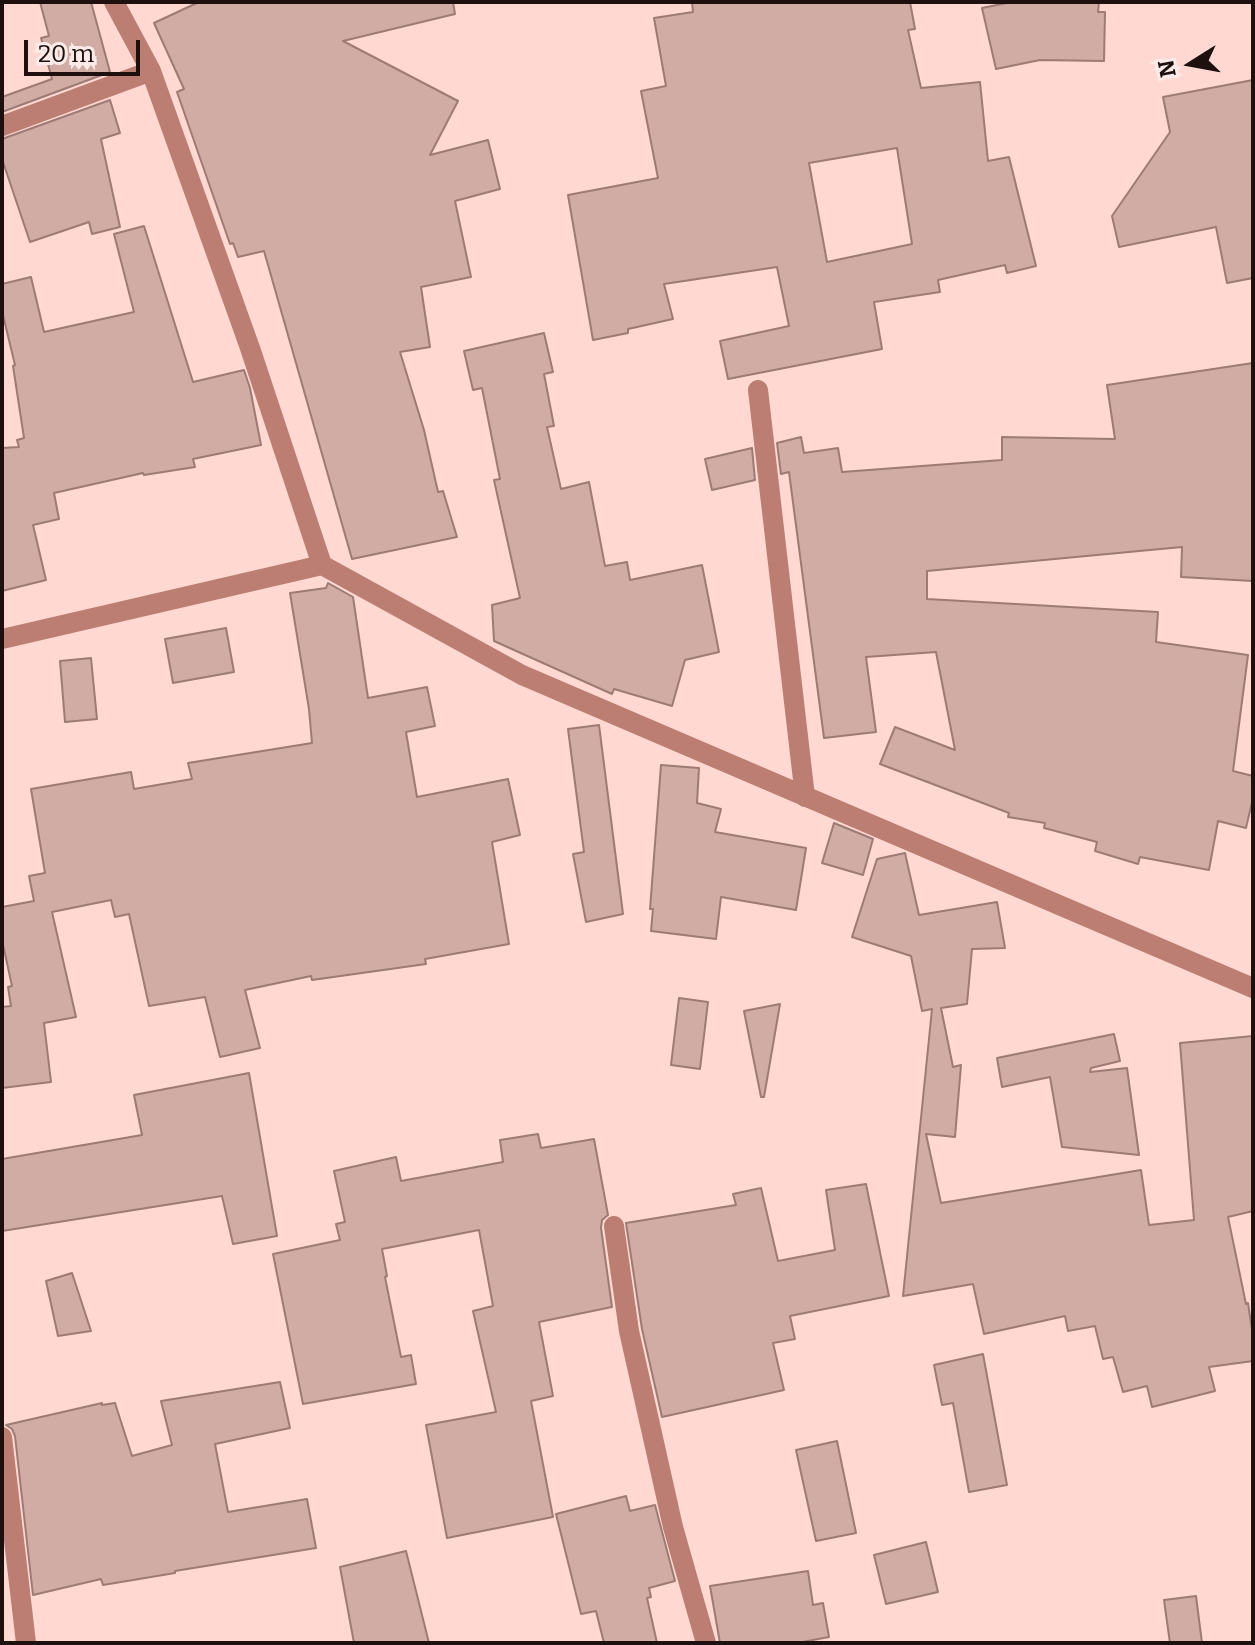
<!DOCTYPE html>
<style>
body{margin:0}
#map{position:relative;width:1255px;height:1645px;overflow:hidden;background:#fed8d1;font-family:Bitter,serif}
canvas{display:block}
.frame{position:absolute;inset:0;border:4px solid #1d100e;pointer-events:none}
.north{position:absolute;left:1151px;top:24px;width:80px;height:80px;-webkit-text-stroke:6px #fbebe8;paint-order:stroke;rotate:259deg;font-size:22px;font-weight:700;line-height:32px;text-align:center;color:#1d100e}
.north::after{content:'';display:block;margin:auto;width:28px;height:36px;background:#1d100e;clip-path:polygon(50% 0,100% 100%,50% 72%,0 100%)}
.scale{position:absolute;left:24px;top:40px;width:116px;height:36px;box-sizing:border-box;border:4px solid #1d100e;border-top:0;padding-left:10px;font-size:24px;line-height:28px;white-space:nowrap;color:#1d100e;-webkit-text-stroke:6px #fbebe8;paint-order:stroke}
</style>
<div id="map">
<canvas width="1255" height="1645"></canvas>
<div class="frame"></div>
<div class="north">N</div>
<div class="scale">20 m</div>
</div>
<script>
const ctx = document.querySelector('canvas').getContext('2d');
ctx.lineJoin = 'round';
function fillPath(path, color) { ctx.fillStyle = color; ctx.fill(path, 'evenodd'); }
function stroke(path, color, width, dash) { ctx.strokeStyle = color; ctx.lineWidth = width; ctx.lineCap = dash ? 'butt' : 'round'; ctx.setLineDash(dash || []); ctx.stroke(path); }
const building = new Path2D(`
 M40,2H91L110,72L2,112V97L52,79L41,38L49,36Z
 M199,2H453L455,14L343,41L458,101L430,155L488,140L500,189L455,201L471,277L421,287L430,347L400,352L424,430L438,492L443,491L457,537L352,559L264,251L238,257L233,243L230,244L177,92L184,89L154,23Z
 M692,2H910L915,29L908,30L921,88L980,82L988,161L1009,157L1036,266L1007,273L1005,265L938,280L940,292L874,302L882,349L728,379L720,341L789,326L777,267L664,284L673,319L628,329V333L593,340L568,195L658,178L641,91L666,86L654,18L693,12ZM897,148L912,244L827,262L809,163Z
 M1012,2H1099L1098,12H1105L1104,61L1040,60L996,69L982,8Z
 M1253,80V278L1227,283L1216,227L1119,247L1112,216L1170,132L1163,97Z
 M110,100L120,133L101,139L120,227L92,234L89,222L30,242L2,159V139Z
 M144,226L193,382L244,370L250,388L261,445L193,459L195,467L144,475L143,473L54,493L59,519L33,525L46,580L2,591V448L19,447L17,440L24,438L13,366L15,365L2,311V284L31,277L44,332L134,312L114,234Z
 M544,333L553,372L544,374L554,426L547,427L561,489L589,482L605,566L627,562L630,580L702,565L719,652L685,660L672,706L614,689L612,694L494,641L492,605L520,598L494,480L500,479L482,388L473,390L464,351Z
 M1253,363V581L1181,577L1182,547L927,571V599L1158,612L1156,642L1248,655L1233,771L1253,776V798L1246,828L1218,821L1209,870L1140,857L1138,864L1095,851L1097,842L1044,828L1045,823L1008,817L1009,813L880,764L895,727L955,750L936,652L866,657L876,732L824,738L789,472L781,474L777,443L801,437L804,453L838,448L842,472L1002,460V437L1115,439L1107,385Z
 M752,448L755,480L712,490L705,459Z
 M328,583L353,597L368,698L427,687L435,726L406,732L417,797L508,779L520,835L492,842L509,944L425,959L426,964L312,980L311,976L245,990L260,1048L220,1057L205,997L149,1006L129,914L115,917L111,900L52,912L76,1017L44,1023L51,1082L2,1088V1007L11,1006L8,987L12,986L2,940V907L34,901L29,876L45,873L31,789L131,772L134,789L192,779L188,763L312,743L309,709L290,593L326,588Z
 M226,628L234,672L173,683L165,639Z
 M91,658L97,719L65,722L60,661Z
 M599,725L623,914L586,922L573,854L584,852L568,729Z
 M661,765L699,768L697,803L721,809L715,832L806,848L796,910L721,897L716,939L651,931L653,909H650Z
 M834,823L873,839L863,875L822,863Z
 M905,853L919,915L997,902L1005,948L972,949L967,1004L941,1008L953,1067L961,1065L955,1137L926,1134L941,1203L1141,1170L1149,1225L1194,1220L1180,1043L1253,1036V1211L1228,1217L1246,1304L1248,1303L1253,1336V1361L1209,1367L1215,1391L1152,1407L1147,1386L1123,1392L1113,1357L1103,1359L1095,1326L1068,1331L1065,1316L984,1334L973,1284L903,1296L932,1009L922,1011L911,956L852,937L877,859Z
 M679,998L708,1002L700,1069L671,1065Z
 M780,1004L764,1097H761L744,1011Z
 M1114,1034L1120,1061L1091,1068L1090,1072L1127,1068L1139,1155L1062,1147L1050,1077L1002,1087L997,1058Z
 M249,1073L277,1236L233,1244L222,1196L2,1231V1159L142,1135L134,1095Z
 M538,1134L541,1148L594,1139L608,1215L602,1220L601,1228L612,1307L539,1322L553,1396L531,1401L553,1517L447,1538L426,1425L496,1412L473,1311L493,1306L479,1230L382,1249L387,1276L385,1277L401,1357L411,1355L416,1384L303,1404L273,1254L340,1240L336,1224L345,1222L334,1171L396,1157L401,1181L503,1162L500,1140Z
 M866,1184L889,1296L790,1316L795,1339L773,1343L784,1390L662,1417L642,1329L626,1223L736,1205L733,1194L761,1188L778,1261L835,1250L826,1190Z
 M72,1273L91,1331L58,1336L46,1281Z
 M983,1354L1007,1485L969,1492L953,1403L942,1405L934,1365Z
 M280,1382L290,1428L215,1444L228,1512L307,1499L316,1548L175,1571V1573L103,1585L101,1579L33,1595L15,1436L12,1429L6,1425L102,1403V1405L115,1403L132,1456L172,1445L161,1401Z
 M837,1441L856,1533L816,1541L796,1450Z
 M626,1496L630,1511L655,1505L675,1581L649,1588L651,1597L647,1598L657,1643H604L596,1611L581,1614L556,1514Z
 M926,1542L938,1592L886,1604L874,1555Z
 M406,1551L429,1643H354L340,1567Z
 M808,1571L813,1605L823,1603L829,1637L797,1643H720L710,1586Z
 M1196,1596L1202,1643H1170L1164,1600Z`);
fillPath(building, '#d0aca5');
stroke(building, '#9d7b74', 2);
stroke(new Path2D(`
 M114,2L151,71L250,348L322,565L522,675L1253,988
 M2,126L151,71
 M758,390L805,797
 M2,639L322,565
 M614,1226L629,1331L673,1527L706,1643
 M2,1437L26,1643`), '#bc7e72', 20);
</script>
